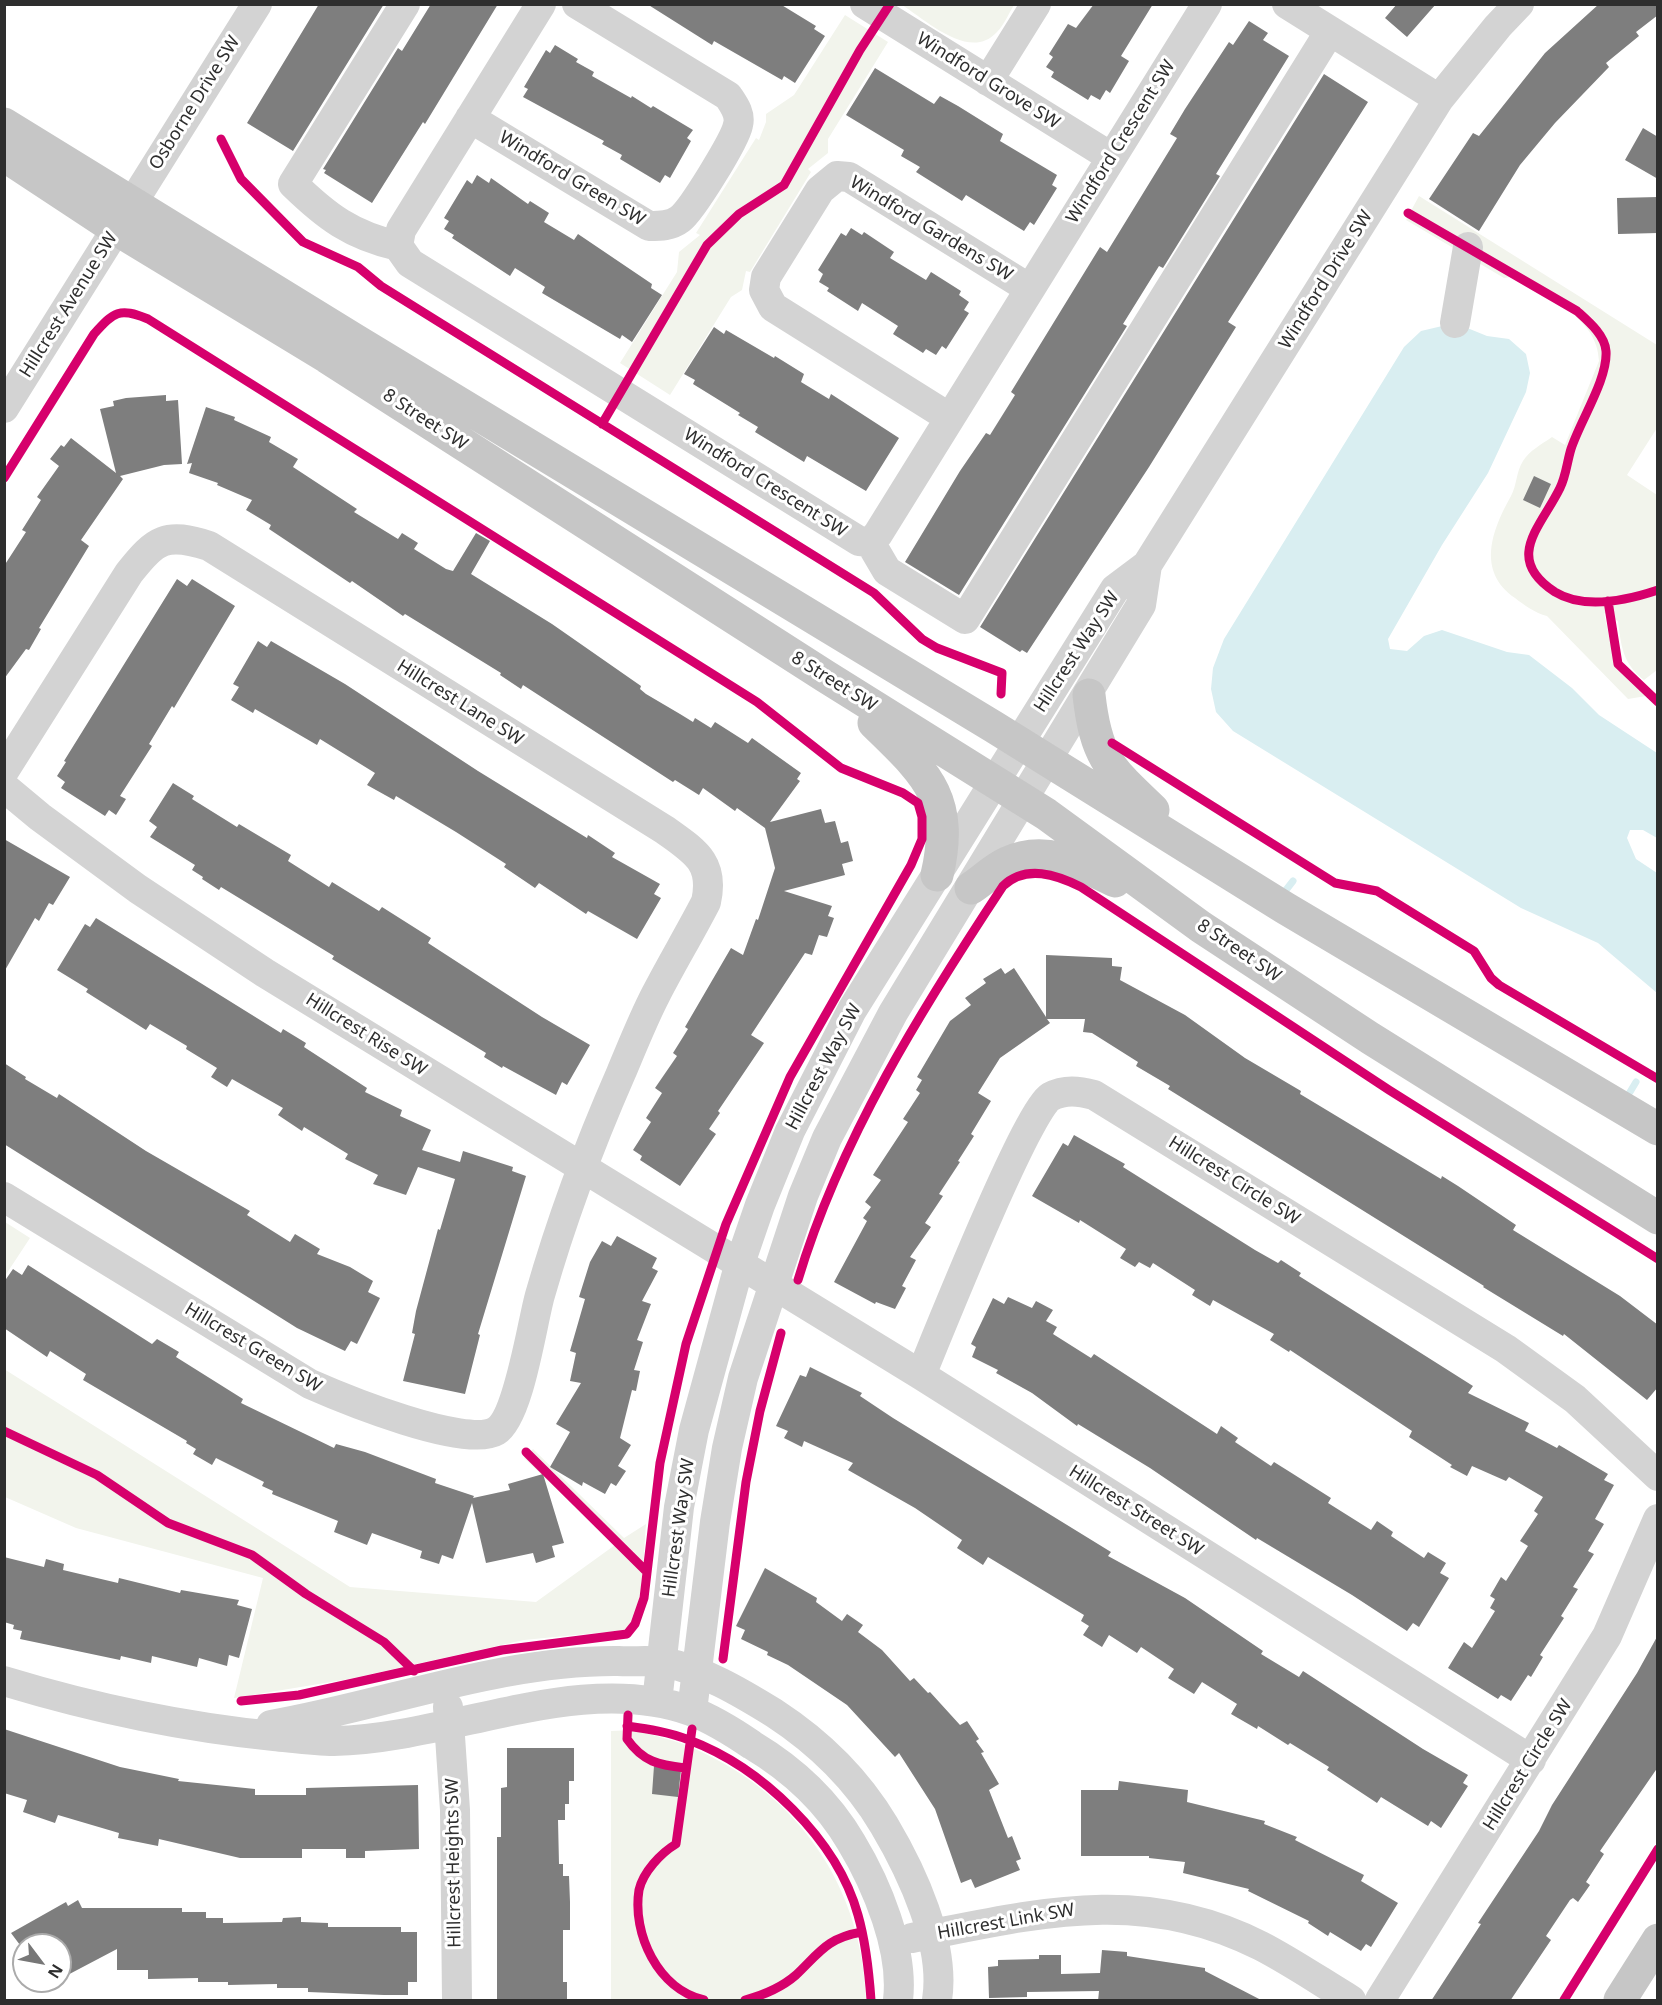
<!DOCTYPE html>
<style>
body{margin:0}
#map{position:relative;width:1662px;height:2005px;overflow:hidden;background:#fff;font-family:"Noto Sans",sans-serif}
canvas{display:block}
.frame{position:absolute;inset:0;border:6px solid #2e2e2e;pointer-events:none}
.north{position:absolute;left:12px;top:1933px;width:60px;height:60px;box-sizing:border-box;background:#fff;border:2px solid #ababab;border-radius:50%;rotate:122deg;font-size:16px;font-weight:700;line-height:24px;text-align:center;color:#2e2e2e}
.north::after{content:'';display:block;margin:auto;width:21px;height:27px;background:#777;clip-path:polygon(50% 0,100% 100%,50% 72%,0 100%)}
</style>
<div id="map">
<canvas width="1662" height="2005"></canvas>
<div class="frame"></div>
<div class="north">N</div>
</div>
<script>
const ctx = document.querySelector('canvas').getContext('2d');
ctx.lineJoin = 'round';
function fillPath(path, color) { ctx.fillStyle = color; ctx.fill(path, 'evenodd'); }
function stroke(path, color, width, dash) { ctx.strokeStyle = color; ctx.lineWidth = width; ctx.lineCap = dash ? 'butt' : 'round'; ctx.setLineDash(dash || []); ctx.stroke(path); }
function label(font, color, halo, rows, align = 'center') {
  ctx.font = font + ' "Noto Sans",sans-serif'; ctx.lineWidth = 6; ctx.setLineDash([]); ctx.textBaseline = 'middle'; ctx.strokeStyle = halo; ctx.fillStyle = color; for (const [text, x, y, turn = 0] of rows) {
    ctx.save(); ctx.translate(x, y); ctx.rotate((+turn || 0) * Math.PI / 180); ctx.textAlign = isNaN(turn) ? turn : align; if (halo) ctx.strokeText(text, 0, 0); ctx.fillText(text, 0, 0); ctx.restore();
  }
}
fillPath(new Path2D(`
 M902,5H1014C1009,13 1004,25 997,32C970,62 926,20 902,5Z
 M845,15L888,42L828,139V153L808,169L811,172L750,272L746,271L742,290L731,297L670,395L620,363L677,272L679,252L700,235L696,233L756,138L759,140L766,122V114L794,95Z
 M1419,196L1657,345V428L1627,475L1657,495V670L1644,680C1623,664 1621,646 1618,621L1604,613L1616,668L1646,696L1628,699L1547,616C1535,613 1524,605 1515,598C1476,571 1492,530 1511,496C1517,485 1516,472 1523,461C1529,451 1542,444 1552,437L1565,445L1599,361C1598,316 1544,296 1511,277L1504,278L1406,220Z
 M5,1222L30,1238L5,1276Z
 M4,1369L350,1587L536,1602L615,1545L524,1458L533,1449L624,1538L646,1524C644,1547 643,1603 632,1622C628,1629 623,1630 617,1631L524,1640L349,1679L234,1698L263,1578L76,1528L5,1497Z
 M634,1730C654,1736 676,1740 695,1749C799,1795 862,1887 866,2000H611V1731Z`), '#f2f4ec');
fillPath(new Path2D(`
 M1455,323L1487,336L1509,339L1526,354L1530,373L1526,392L1488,473L1442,545L1388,639L1390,649L1407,651L1424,636L1442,630L1507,652L1529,655L1572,688L1599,715L1657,753V838L1643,830H1630L1627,838L1636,859L1657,873V993L1598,943L1521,908L1233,731L1216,712L1211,689L1213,668L1224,639L1404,347L1421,331Z`), '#d9eef1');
stroke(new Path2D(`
 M1286,890L1293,881
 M1630,1092L1636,1082`), '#d9eef1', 7);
fillPath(new Path2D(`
 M319,4H384L293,151L247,123Z
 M431,4H498L425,124L423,122L372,203L324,173L326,170L323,169L398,48L402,51Z
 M647,4H780L816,26L814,29L825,36L795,83L784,76L782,80L714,41L712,45Z
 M1094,4H1153L1121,56L1129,61L1110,93L1106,90L1100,100L1091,95L1088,100L1051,77L1054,72L1046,67L1053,57L1049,54L1068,24L1076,28Z
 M1397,4H1436L1407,37L1385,18Z
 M1599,4H1658V15L1636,32L1639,36L1606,63L1609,67L1555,123L1520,165L1479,231L1429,199L1473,133L1479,136L1545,53Z
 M1249,21L1268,33L1263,40L1289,56L1216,174L1220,176L1163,268L1159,266L1123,324L1127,326L959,595L905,562L960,471L986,433L990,435L1015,395L1011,392L1100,247L1107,252L1177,138L1170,134L1185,109L1229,42L1233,45Z
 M555,45L578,59L576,62L594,72L592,76L631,98L632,96L651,108L653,106L693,130L687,138L691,141L670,178L665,175L660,183L620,159L622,155L602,144L604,141L523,97L528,89L524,87L546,50L550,53Z
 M875,68L934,104L940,96L958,106L1003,134L1000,141L1057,175L1052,185L1057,188L1034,225L1030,222L1024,231L966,195L962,201L916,172L920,167L901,156L904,150L846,115Z
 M1324,74L1368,102L1228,322L1236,327L1149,467L1027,653L1022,650L1020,652L980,627Z
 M1643,128L1658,137V179L1625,160Z
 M477,175L489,183L491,178L528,204L530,201L549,213L544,222L574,240L578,234L652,284L651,288L662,295L632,342L622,335L620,339L542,293L545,287L515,268L510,276L452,238L454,235L444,229L449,221L444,218L467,180L472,184Z
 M1658,197V233L1618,234L1617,198Z
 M851,228L862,235L864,232L894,252L890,258L926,280L931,272L961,291L959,295L969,302L964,310L969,313L946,349L942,346L936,355L926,349L923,353L893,334L898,326L862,303L858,311L827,291L829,288L819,282L823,274L818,270L841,233L846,236Z
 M714,327L724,334L726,330L774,358L775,356L804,374L801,382L829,399L831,394L899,438L866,491L807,456L804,462L755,432L758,427L738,415L740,413L693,384L695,380L684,374Z
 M166,395V401L178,400L182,464L164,465L120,476L123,479L81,540L89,546L39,628L41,629L29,650L26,649L4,679V566L26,532L22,530L41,500L37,497L59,466L50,459L61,445L64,447L71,438L116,473L100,409L114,406L113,401L126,398Z
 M206,407L235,417L234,420L271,437L269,442L298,459L293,467L357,509L354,512L398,539L402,533L418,543L414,549L446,569L453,571L476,533L490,541L471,574L552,624L641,686L640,689L646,694L680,714L693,722L695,718L711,728L715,722L748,743L752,738L801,773L797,779L800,781L770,822L821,809L825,823L835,821L841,843L848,841L853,861L842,864L845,875L784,891L832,906L828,916L834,918L827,937L819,935L812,955L805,953L751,1035L764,1043L718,1111L720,1113L709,1129L716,1134L680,1186L640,1160L642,1156L633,1150L651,1122L646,1118L662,1093L655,1088L677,1056L673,1053L688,1029L685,1027L731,948L743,955L756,919L758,920L775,868L765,828L737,808L735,811L703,788L699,795L675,780L673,782L523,685L521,689L500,675L501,673L405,614L403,616L352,581L350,583L269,529L271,525L246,510L252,500L217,485L218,483L189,473L192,463L187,464Z
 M1534,476L1551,484L1540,508L1523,500Z
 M177,579L187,586L192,579L235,606L174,708L172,706L149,744L152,746L120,796L126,799L116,815L109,810L105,816L61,788L65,782L57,776L66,762L64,761Z
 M258,641L267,647L271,641L345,684L478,771L587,838L588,835L615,853L612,857L660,884L654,894L661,898L637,939L588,911L586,914L539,883L535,888L504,867L506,864L456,832L396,796L394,800L367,785L375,773L320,739L317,745L255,709L253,713L231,700L239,687L233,684Z
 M173,783L194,796L192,799L237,827L239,824L291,855L288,861L329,887L332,882L379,911L382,907L431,938L428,943L542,1017L590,1045L567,1085L562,1082L556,1095L503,1066L502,1068L484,1057L486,1053L473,1045L332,959L334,956L221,887L219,890L202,879L203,877L192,870L195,865L150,837L157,827L149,821Z
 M4,839L70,877L53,905L49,903L39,921L35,918L4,972Z
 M96,918L281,1033L283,1029L306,1043L304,1047L367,1088L365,1092L402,1110L400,1116L431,1130L422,1150L460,1162L463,1151L513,1167L512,1171L526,1176L478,1334L480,1335L465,1394L403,1381L415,1334L412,1333L416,1311L438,1229L440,1230L455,1179L418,1167L406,1195L373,1184L378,1175L345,1159L348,1154L304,1127L302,1131L278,1115L283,1108L232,1079L227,1087L211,1077L217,1068L186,1049L187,1046L150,1024L146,1030L86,992L88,989L57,970L85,924L90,927Z
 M1046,955L1112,958V966L1122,967L1120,980L1185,1015L1245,1058L1301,1091L1300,1094L1441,1179L1442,1176L1458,1186L1516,1225L1513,1230L1620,1296L1658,1325V1387L1647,1400L1564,1334L1563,1336L1483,1287L1484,1286L1168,1089L1170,1086L1136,1066L1138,1062L1092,1033L1083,1032L1085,1019H1047L1050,1023L1000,1058L978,1093L991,1101L971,1134L974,1136L958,1161L960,1162L939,1194L943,1196L925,1223L931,1227L910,1257L916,1260L902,1286L906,1288L895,1309L876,1302L875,1304L834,1282L867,1221L863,1218L871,1207L865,1202L881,1180L873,1175L908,1122L903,1119L920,1093L916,1090L922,1080L917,1077L950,1021L971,1005L965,998L986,983L983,979L1001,968L1005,974L1014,968L1046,1017Z
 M4,1063L26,1077L25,1079L57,1098L59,1094L146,1151L250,1211L247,1215L290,1242L295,1234L320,1249L317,1254L350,1267L373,1281L368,1292L380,1298L357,1344L351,1341L345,1351L297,1328L4,1144Z
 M1074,1135L1125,1164L1123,1167L1255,1250L1278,1263L1281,1260L1301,1273L1299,1276L1473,1386L1468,1393L1529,1423L1525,1431L1557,1448L1559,1445L1608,1474L1604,1480L1614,1485L1595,1519L1604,1524L1588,1551L1594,1554L1573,1587L1578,1589L1561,1616L1564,1618L1540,1655L1543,1657L1531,1677L1528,1675L1511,1701L1501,1695L1498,1699L1448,1668L1464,1642L1472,1648L1495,1611L1490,1608L1495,1599L1490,1596L1501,1577L1506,1581L1528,1546L1520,1541L1538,1514L1534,1511L1543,1497L1509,1477L1506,1481L1472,1466L1467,1476L1450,1467L1452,1465L1409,1437L1412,1431L1290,1350L1289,1352L1270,1340L1274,1334L1213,1300L1210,1306L1192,1295L1195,1290L1153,1263L1150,1268L1139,1262L1135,1267L1120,1258L1126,1249L1080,1220L1079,1223L1032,1196L1063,1143L1068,1146Z
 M617,1236L657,1258L652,1268L658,1271L642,1301L651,1304L637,1340L643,1342L634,1370L640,1371L636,1391L632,1390L620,1438L631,1445L618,1466L626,1471L616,1486L611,1483L605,1494L583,1482L582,1486L550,1467L570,1432L556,1424L581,1383L570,1381L576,1353L570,1351L585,1299L579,1297L590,1262L602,1241L611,1246Z
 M28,1265L152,1344L157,1339L179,1352L176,1357L243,1399L241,1403L334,1448L336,1444L365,1452L436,1479L435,1483L474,1496L473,1498L510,1490L508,1484L543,1474L564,1543L552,1546L555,1557L536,1563L533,1553L486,1563L472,1503L453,1559L442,1555L439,1564L420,1558L422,1551L372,1533L367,1545L334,1532L338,1521L272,1494L273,1491L262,1486L264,1482L216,1458L212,1465L193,1454L196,1449L186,1443L187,1441L83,1380L86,1374L50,1351L47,1357L4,1328V1282L13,1269L22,1275Z
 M1008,1297L1032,1308L1036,1301L1053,1310L1046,1321L1057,1327L1053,1334L1091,1358L1094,1354L1217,1434L1221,1426L1238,1438L1235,1442L1271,1466L1274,1462L1290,1472L1331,1498L1328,1503L1371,1530L1377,1521L1393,1532L1391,1536L1424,1558L1428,1552L1446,1563L1440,1573L1449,1578L1419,1627L1413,1623L1407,1631L1352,1595L1257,1538L1256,1540L1150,1468L1078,1424L1077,1426L1032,1393L996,1373L998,1370L972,1357L976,1347L971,1344L993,1298L1004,1304Z
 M810,1367L862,1393L860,1396L893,1418L1111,1552L1108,1556L1185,1598L1263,1651L1261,1654L1299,1677L1303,1671L1423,1749L1468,1775L1463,1783L1468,1786L1441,1828L1431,1821L1428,1826L1381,1797L1377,1803L1327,1770L1329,1767L1290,1743L1288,1745L1258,1726L1257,1729L1231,1714L1237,1704L1202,1682L1194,1694L1168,1678L1174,1669L1141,1647L1137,1653L1109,1635L1102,1647L1083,1635L1089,1626L1081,1621L1084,1615L988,1557L983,1565L957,1548L962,1540L915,1508L848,1470L853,1463L804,1441L802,1447L784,1438L788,1431L776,1426L800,1375L806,1377Z
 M4,1557L44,1567L46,1559L64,1564L63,1570L118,1583L119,1578L180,1593L181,1590L239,1600L237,1605L252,1609L239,1658L229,1655L227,1666L199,1658L197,1667L152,1656L151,1663L121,1656L120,1660L20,1639L22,1631L13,1629L14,1625L4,1622Z
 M765,1568L817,1598L816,1602L842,1621L847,1614L863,1625L858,1632L882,1650L910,1681L914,1678L928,1693L930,1692L960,1725L967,1721L979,1739L976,1741L984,1752L981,1753L999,1784L989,1790L1008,1838L1012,1836L1021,1859L1016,1861L1020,1870L975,1888L971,1879L961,1883L935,1809L899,1753L895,1757L847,1705L788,1665L767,1655L768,1652L741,1639L745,1630L736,1626Z
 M1658,1635V1767L1600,1851L1604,1854L1586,1882L1590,1885L1578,1902L1573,1898L1570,1900L1546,1936L1551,1940L1510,2001H1431L1481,1924L1478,1923L1539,1831L1552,1805L1637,1673Z
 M4,1729L120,1767L179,1779L178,1781L255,1789V1795H306V1788L418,1785L419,1849L365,1851V1858H346V1849H302V1858H240L159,1839L158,1846L118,1838L119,1833L58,1815L55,1823L23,1812L27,1800L4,1793Z
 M507,1748H574V1781H569V1804H565V1820H558L559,1864H563V1876H569L570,1902V1930H563V1982H567V2001H497V1837H501V1788L507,1787Z
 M654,1766L681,1770L678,1797L652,1794Z
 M1119,1781L1188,1790L1187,1802L1265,1821L1264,1824L1297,1837L1295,1840L1364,1875L1361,1881L1398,1903L1371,1947L1366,1944L1361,1951L1330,1932L1328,1936L1308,1923L1309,1921L1248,1891L1249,1889L1183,1873L1185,1862L1149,1858V1856H1081V1790H1118Z
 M78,1900L82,1908H182V1912H206V1918H223V1923L282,1922L283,1918L301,1917V1922L328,1923V1927H401V1932H417V1982H408V1995H384L308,1992V1988H277V1984L228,1985V1982H198V1978L148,1979V1970H117V1949L60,1979V1945H20L11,1933L66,1902L68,1906Z
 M1102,1950L1127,1952V1956L1205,1968V1971L1263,2001H1098L1099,1991L1027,1992V1997L989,1998L988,1967L998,1966V1960L1039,1959V1955H1061V1974L1100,1973Z`), '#7e7e7e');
stroke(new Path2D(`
 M541,4L401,230L398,246L410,263L859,541L870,542L878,534L1207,4
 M865,4L1111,157
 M1287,4L1439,99
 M988,81L1036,4
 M470,118L649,226C660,226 671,226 680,219C692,210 735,140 738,125C741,114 734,105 728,96L577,4
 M398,246C351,235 327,217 293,184L405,4
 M1455,323L1468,247
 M4,408L257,4
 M950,418L773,307L764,290L766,277L820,190L837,176L849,177L1030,289
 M870,542L887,571L965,619L1330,31
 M4,771L129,573C156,539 166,532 209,546L665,830C694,851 715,862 706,902C690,933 672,963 656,994C643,1019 632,1047 621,1073C589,1146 562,1218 540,1295C532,1323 519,1417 496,1431C466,1449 344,1399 310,1384L4,1197
 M4,787L40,817L138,889L265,973L921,1375L1531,1760
 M921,1375C937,1336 1027,1111 1050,1097C1065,1089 1079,1091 1094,1095L1506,1349L1575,1399L1658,1476
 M4,1681C93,1708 183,1727 274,1736C294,1738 314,1741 334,1741C450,1739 579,1671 691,1711C712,1719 733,1732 752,1745C792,1769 827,1801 851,1842C877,1885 904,1950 898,2000
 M657,1702L679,1507L694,1430L739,1266L760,1205L790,1131L852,1010L1115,589L1147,565L1439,99L1498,26L1519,4
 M448,1707L455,1810L457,2000
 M692,1711L715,1522L727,1448L743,1378L803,1196L827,1138L893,1013L1141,605L1147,565
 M271,1725C386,1705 500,1660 618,1661C633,1662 649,1660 663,1662C703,1670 740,1692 774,1713C820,1743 856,1778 884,1825C912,1872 946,1945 937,2000
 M912,1938C1035,1914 1142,1885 1261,1946C1292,1962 1321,1982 1351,2000
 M1380,2000L1607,1636L1658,1519`), '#d3d3d3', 30);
stroke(new Path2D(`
 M4,124L355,340L994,727L1285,908L1658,1129
 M4,155L116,229L327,357L825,676L1046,814L1201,927L1370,1038L1658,1218
 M1089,695C1096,758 1109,768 1153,810
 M874,723C926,774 955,797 937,875
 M971,888C983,880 994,869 1007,863C1045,845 1080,864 1115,881
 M1620,2000L1658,1940`), '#c6c6c6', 33);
stroke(new Path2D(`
 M221,139L241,179L303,242L358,267L381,286L874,593L922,639L937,648L1002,673L1001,694
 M1408,213L1577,311C1588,321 1605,335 1606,351C1608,379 1580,421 1571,449C1567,462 1566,476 1560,488C1541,527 1503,558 1555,592C1584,610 1628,600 1658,590
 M602,424L707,245L739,214L784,185L860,50L890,4
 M4,478L94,334C114,312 119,307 148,319L757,702L841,768L903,793L918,803L922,817V839L911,865L790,1077L726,1224L686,1344L660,1463L644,1598L635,1624L627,1634L502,1650L299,1695L241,1701
 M1608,601L1618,664L1658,702
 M1112,743L1335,883L1377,891L1474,951L1491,978L1499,985L1658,1079
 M798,1280C840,1139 923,1007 1003,886C1026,864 1057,875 1081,887L1389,1090L1658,1259
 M4,1431L97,1475L168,1523L252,1555L306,1594L384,1642L414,1671
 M526,1452L647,1572
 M723,1659L746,1482L760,1411L781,1333
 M628,1715L627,1739C643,1762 659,1765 685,1768
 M627,1726C648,1729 669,1732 689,1740C761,1767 837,1839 858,1915C866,1943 869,1972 871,2000
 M692,1729L676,1844C661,1853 643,1872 639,1890C632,1934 658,1989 704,2000
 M745,2000C764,1995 781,1988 796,1975C820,1952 827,1938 862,1932
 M1564,2000L1658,1849`), '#d6006c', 9);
label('18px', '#2e2e2e', '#fff', [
 ["Windford Grove SW",988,81,32],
 ["Osborne Drive SW",195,103,-58],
 ["Windford Crescent SW",1121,142,-58],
 ["Windford Green SW",572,179,31],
 ["Windford Gardens SW",931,229,31],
 ["Windford Drive SW",1326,280,-58],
 ["Hillcrest Avenue SW",69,305,-58],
 ["8 Street SW",425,420,33],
 ["Windford Crescent SW",765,483,32],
 ["Hillcrest Way SW",1077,652,-57],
 ["8 Street SW",834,682,32],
 ["Hillcrest Lane SW",460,703,32],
 ["8 Street SW",1239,951,34],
 ["Hillcrest Rise SW",366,1035,32],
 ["Hillcrest Way SW",824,1067,-62],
 ["Hillcrest Circle SW",1234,1181,32],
 ["Hillcrest Green SW",253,1348,31],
 ["Hillcrest Street SW",1136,1511,32],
 ["Hillcrest Way SW",679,1528,-82],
 ["Hillcrest Circle SW",1528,1765,-58],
 ["Hillcrest Heights SW",454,1863,-91],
 ["Hillcrest Link SW",1006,1922,-10]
]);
</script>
